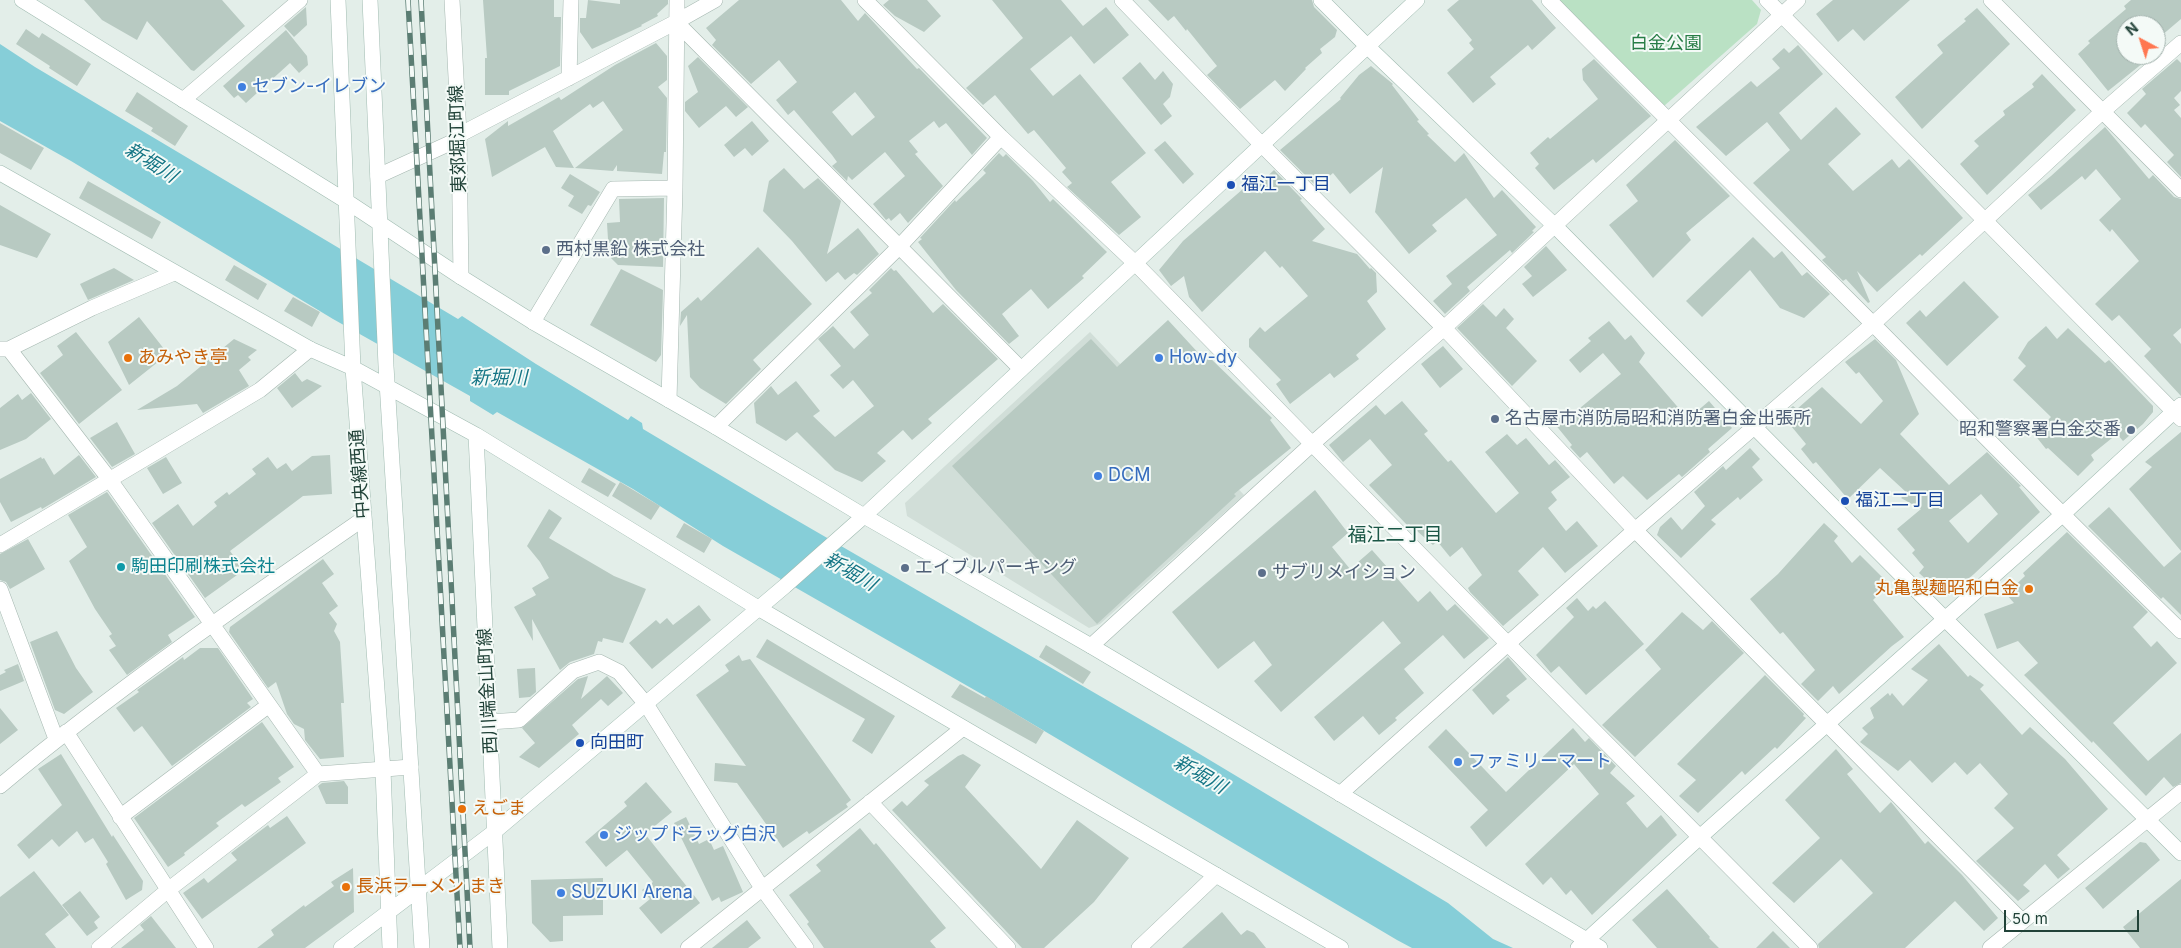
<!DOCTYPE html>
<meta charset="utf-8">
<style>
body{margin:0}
#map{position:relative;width:2181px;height:948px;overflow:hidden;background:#e3eee9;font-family:Inter,sans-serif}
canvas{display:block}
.north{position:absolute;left:2116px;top:15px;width:50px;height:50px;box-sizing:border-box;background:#f4faf7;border:1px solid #a0b0ab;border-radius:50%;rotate:320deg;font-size:14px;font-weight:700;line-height:20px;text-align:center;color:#214238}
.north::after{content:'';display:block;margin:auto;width:18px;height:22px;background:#ff7751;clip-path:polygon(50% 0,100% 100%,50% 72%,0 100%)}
.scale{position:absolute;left:2004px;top:910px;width:135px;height:22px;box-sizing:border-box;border:2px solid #214238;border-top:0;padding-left:6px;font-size:15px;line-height:18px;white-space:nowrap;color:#214238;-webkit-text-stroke:4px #f4faf7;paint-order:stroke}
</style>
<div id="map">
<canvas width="2181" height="948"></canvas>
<div class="north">N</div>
<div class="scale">50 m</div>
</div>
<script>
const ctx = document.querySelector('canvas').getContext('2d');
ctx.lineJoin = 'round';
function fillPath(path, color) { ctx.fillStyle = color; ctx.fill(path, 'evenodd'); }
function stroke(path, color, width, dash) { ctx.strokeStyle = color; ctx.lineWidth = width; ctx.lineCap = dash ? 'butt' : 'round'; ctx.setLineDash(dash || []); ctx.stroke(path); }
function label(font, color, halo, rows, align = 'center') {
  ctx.font = font + ' Inter,"Noto Sans JP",sans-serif'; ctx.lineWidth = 4; ctx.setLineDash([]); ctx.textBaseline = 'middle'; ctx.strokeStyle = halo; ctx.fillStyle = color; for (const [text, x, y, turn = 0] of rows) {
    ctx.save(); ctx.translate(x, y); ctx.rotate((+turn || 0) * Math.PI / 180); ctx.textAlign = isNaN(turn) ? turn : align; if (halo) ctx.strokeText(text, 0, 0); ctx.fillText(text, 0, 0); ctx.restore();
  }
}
fillPath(new Path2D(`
 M1090,332L1244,495L1100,624L1089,628L907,516L905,503Z`), '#d1ded8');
fillPath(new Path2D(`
 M1558,0H1752L1761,10L1757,24L1664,106Z`), '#bae1c4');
fillPath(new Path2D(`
 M0,44L35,67L458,319L462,316L536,364L628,420L631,416L642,423L643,429L772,506L1188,747L1448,903L1493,939L1513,948H1412L1397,940L992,700L723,546L633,489L497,412L493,415L470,401V396L333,319L71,161L0,121Z`), '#86ced8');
fillPath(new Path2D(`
 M84,0H222L245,26L194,71L191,70L147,21L137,40L102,20Z
 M483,0H554V17H561L560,66L509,91V95H485V58H487Z
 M588,0L620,4V0H668V4L657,14L658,16L641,25L642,26L592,49L580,32V18H586Z
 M739,0H841L858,21L865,13L917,69L919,68L987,138L972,155L946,123L939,128L934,121L909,141L918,152L915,154L943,186L908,223L900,213L891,221L889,218L886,220L873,204L905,176L885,152L852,180L848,176L847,181L832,166L837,162L832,155L794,110L788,115L776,100L797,82L779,60L751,84L712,45L716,40L706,28ZM855,92L875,117L852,136L832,112Z
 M889,0H927L941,16L924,32L895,16L883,5Z
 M992,0H1061L1083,26L1106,7L1129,35L1094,64L1071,36L1030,69L1053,96L1080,74L1146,153L1111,182L1141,217L1119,235L1067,187L1072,183L1062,172L1066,168L1034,130L1028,134L995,95L983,105L966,88L1023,38Z
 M1148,0H1312L1314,7L1337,30L1335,37L1320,49L1322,53L1305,68L1306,69L1285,91L1275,80L1240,109L1207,75L1217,66L1187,29L1186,31L1174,16L1168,21Z
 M1459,0H1532L1556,28L1532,50L1528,45L1490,77L1496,84L1473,103L1447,73L1474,49L1469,43L1472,40L1447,10Z
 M1833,0H1910L1864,41L1853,29L1838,42L1816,14Z
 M2131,0H2181V19L2161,36L2166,43L2156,52V25H2126V55H2153L2108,91L2078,54L2090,43L2088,41L2126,9L2124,6Z
 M306,7L307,25L294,37L284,26Z
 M1977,8L2010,44L1922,129L1895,97L1943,53L1937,45L1966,21L1964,19Z
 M26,29L39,38L42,33L91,64L77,86L49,68L50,66L16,44Z
 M286,30L307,56L308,65L299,73L290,63L246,103L238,95L234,98L223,86Z
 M656,43L667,56V80L658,87L667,98L666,152H664L662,174L617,171V165L613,171L575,168L623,130L603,101L593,108L590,104L553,131L574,168L556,167L545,147L492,177L485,139L508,121V126L559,97L561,100L615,65Z
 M1798,45L1823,74L1779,113L1801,140L1836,107L1861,134L1828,164L1853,191L1892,159L1899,168L1909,159L1963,218L1922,256L1920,254L1877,292L1857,271L1870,302L1868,303L1846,279L1843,281L1822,260L1826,257L1753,183L1790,150L1767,122L1726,156L1696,127L1751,81L1757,87L1780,68L1772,59L1784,48L1789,53Z
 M698,57L748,107L736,117L726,106L699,128L685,111V102L698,92L688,66Z
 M1594,59L1651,116L1596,163L1593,159L1554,190L1535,168L1539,164L1530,153L1548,137L1550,139L1598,99L1583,80L1582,69Z
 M2177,59L2181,63V91L2174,98L2180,105L2174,110L2181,118V177L2167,162L2174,155L2145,124L2141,128L2127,113L2146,94L2142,89Z
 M1140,62L1155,80L1163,71L1173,84L1170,97L1163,104L1172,116L1161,125L1122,78Z
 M1371,66L1393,84L1392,85L1419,120L1417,121L1429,134L1427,135L1455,162L1464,153L1494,198L1502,190L1536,227L1532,231L1534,232L1512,253L1510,250L1467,287L1470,291L1445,314L1433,301L1452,284L1446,276L1497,235L1466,198L1432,225L1437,231L1409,254L1375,212L1383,167L1350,194L1333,173L1317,187L1280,150L1341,99L1340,98L1359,75Z
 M2042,74L2076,110L1987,195L1960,164L1979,146L1974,141L2005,115L2003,111L2034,87L2032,84Z
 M137,92L188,126L175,146L151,131L153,128L125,111Z
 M752,121L769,141L752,156L745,148L734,157L724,145Z
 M0,123L44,148L31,170L0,153Z
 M2105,127L2149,179L2153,175L2174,197L2181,199V328L2173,335L2181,344V396L2144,356L2151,349L2119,315L2112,321L2095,304L2139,261L2112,229L2110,232L2099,220L2121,199L2096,169L2085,180L2082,176L2041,210L2028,195L2051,176Z
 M1675,140L1730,196L1686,233L1691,240L1653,278L1609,225L1638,201L1626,185Z
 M1165,141L1194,174L1183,184L1154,150Z
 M999,153L1003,157L1006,154L1033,181L1050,202L1053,199L1107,252L1082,276L1084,278L1048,309L1031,289L1002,314L1019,336L1009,344L956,290L918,242L922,239L920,238L955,200L956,202L986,173L983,170Z
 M784,168L804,189L818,178L841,201L827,254L858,228L879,254L857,275L854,273L845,280L838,272L826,282L792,241L763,211L769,181Z
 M1274,170L1302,199L1300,200L1325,229L1312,241L1357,254L1370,269L1371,268L1376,273L1377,292L1367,301L1386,329L1356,355L1359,359L1334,378L1330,373L1290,404L1276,384L1281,380L1249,347V339L1260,327L1265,332L1308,296L1282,266L1280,268L1265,251L1202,312L1189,297L1184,276L1171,286L1159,270L1183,241L1251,182L1256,187Z
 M570,174L600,192L591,206L588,205L582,214L568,206L574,196L561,188Z
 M88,181L161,222L152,239L79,198Z
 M664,198L663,267L618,265L609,256L607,223L620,222L619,199Z
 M0,205L51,234L37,258L0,245Z
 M1753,237L1774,258L1782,251L1802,276L1807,272L1830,294L1804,318L1780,308L1750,270L1702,317L1686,301Z
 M1546,246L1567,270L1533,297L1522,284L1532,276L1524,267Z
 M758,247L812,304L753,360L761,369L726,404L700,388L690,377L687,315L680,326L681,312L698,297L701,301Z
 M234,265L267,284L258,300L225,280Z
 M114,268L134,280L88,300L80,284Z
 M891,268L894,271L896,270L933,313L943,304L998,359L928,419L932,423L912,440L903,430L877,453L886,461L862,482L835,470L797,432L786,441L756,423L754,403L771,386L778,395L796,381L820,411L813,416L835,437L874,406L853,380L843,389L830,375L841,366L818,339L833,326L854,349L869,335L850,312L872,293L869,290Z
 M621,269L663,290L661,355L656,362L590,325Z
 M1964,281L1999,317L1947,366L1906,323L1920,310L1926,317Z
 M293,297L320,312L312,327L284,311Z
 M1483,304L1496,317L1504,308L1514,319L1506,328L1537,361L1512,386L1457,328Z
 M139,317L168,354L129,385L108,342Z
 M1168,320L1202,357L1206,354L1272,418L1270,420L1291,448L1234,494L1236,496L1097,624L952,466L1091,339L1117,367Z
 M1609,321L1625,340L1631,335L1645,353L1639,362L1688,419L1709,401L1732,428L1708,449L1710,452L1682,477L1679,474L1647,500L1623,476L1614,484L1587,452L1580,458L1570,447L1572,445L1554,423L1570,409L1574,413L1621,374L1603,353L1580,373L1569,360L1591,341L1588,338Z
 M2046,326L2057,339L2068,328L2105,363L2109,360L2153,406V412L2143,424L2123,441L2117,434L2091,455L2094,460L2078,476L2048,448L2046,449L2034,434L2051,417L2013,380L2026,366L2018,358L2028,342Z
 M76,332L122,390L79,424L40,373L63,355L57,346Z
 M234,339L257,350L248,357L251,360L239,370L249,386L203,413L197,404L137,410L177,386Z
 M1875,339L1896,360L1919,414L1900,434L1949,485L1987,452L2021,486L2019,487L2040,512L1974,574L1948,596L1940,592L1919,573L1924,567L1912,553L1915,550L1897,529L1921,509L1901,498L1907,493L1880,468L1848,499L1816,462L1813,464L1801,449L1806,444L1782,415L1793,406L1797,409L1822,387L1861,424L1883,401L1859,372L1856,374L1845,362ZM1981,494L1998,514L1968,543L1949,521Z
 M1443,346L1463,369L1440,388L1421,364Z
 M295,373L302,382L307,379L322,386L292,408L277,388Z
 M31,393L51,419L26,439L0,450V408L18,394L22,400Z
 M1402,401L1428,431L1424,434L1448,462L1451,460L1496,513L1519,493L1485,452L1507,434L1517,445L1526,438L1549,465L1555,460L1570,477L1551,492L1557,500L1548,508L1566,531L1577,521L1598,546L1565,573L1543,547L1518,571L1539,595L1503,626L1470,592L1468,588L1482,575L1462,547L1450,557L1437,541L1433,545L1409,524L1407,525L1369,485L1392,465L1370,439L1343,462L1329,445L1376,405L1385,415Z
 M117,422L135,454L112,467L90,438Z
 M2181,432V551L2129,489L2152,467L2145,462Z
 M1750,448L1760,459L1752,467L1763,480L1740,500L1738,497L1711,520L1716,524L1681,558L1657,535L1660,527L1671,517L1682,530L1705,506L1694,492L1723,466L1726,470Z
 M79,455L96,477L42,509L41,507L11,522L0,502V479L41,457L42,459L44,458L54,475Z
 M330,455L332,494L303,496L230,551L244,570L205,598L152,523L178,504L193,526L217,506L214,502L227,492L229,495L256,474L252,469L268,457L277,469L286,463L292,471L312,456Z
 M166,457L182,483L163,494L147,468Z
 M589,468L616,484L608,497L581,482Z
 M620,482L660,506L651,520L612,496Z
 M1315,490L1348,533L1332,547L1350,569L1372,550L1418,602L1430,591L1447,611L1455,604L1489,638L1464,659L1443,635L1404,669L1424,693L1395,718L1397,720L1379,735L1363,716L1334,741L1314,717L1401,643L1383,621L1281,712L1254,681L1272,665L1254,641L1218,669L1172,612Z
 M107,492L195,617L168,635L172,642L127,675L109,650L116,646L109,636L112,634L95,609L69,561L87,547L68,515Z
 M2109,507L2164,567L2181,552V615L2163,597L2161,599L2088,526Z
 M549,509L562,518L549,538L614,576L646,589L623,643L603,638L602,642L598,641L594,654L570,662L560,670L532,619L533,641L514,607L536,595L532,588L549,578L540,562L527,546Z
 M684,523L712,539L704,553L676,537Z
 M1824,523L1838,536L1834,541L1852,563L1860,555L1889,584L1873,600L1904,637L1892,646L1839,694L1833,686L1818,701L1801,684L1815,670L1783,632L1780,634L1750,599L1778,574Z
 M2067,532L2148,612L2133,627L2151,647L2157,641L2177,663L2113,723L2148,761L2181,733V783L2173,787L2164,777L2146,796L2093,741L2092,743L2024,675L2038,663L2018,641L1997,649L1984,614L2014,603L2006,594L2025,576L2023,573Z
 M28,539L45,569L10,589L6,582L0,580V554Z
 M323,559L334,574L322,583L338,606L329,613L337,624L334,631L340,642L344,703H341L344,757L320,759L305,740L304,729L294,724L287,714L276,682L268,688L229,632L230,627Z
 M1577,598L1588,611L1593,606L1596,609L1605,601L1644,644L1586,695L1559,666L1551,673L1536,655L1574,617L1566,608Z
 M699,605L711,620L652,669L629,643L656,620L660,624L667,618L673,625Z
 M1682,612L1703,630L1712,621L1744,653L1635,757L1602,725L1661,669L1645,650Z
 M57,631L76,668L93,692L64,714L55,710L30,642Z
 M767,639L895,716L872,754L852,741L865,719L756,657Z
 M1939,644L1968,677L1970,675L1984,685L1980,689L2022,735L2030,727L2065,759L2108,809L2057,855L2070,869L2058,879L2045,864L2023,885L2030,891L2018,901L1976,861L2014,828L1994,808L2008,794L1980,763L1967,775L1955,762L1932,783L1910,760L1898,771L1860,742L1868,734L1862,728L1874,718L1870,708L1888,693L1890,696L1892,693L1903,706L1928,680L1911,669Z
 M1046,645L1091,672L1083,684L1039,657Z
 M200,648H218L253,699L247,703L251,707L172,766L142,726L134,732L116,708L139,692L137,690L183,657L184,660Z
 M739,655L742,661L750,659L851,800L846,804L848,807L809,834L807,831L783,848L737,783L714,781L715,763L746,766L696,695L729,671L725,665Z
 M1508,657L1527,679L1506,696L1510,700L1493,715L1472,690Z
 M18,664L24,681L0,691V675L6,672L4,670Z
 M535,668L536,692L530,697L519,698L517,669Z
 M1765,675L1804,714L1803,716L1806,718L1777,749L1775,747L1745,775L1742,771L1698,813L1679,796L1696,780L1677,764Z
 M588,676L581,699L607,676L623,693L608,706L601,699L572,725L579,734L539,768L519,757L535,743L522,728L578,679Z
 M960,684L985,698L986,696L1044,731L1036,744L951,697Z
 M0,708L18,730L0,744Z
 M262,722L294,767L278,778L281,782L268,791L245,807L242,804L216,823L219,826L184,853L185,855L168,867L134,818Z
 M1573,728L1585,742L1589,738L1616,766L1610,773L1635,796L1626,803L1647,828L1661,815L1677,835L1592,915L1571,890L1566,895L1551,877L1543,885L1525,864L1599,794L1574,764L1486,847L1470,827L1488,810L1428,747L1446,729L1506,792Z
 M1836,749L1853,769L1847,774L1880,813L1891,802L1925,844L1928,841L1962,875L1998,918L1984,931L1955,901L1905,948H1819L1818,944L1873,893L1841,859L1794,903L1772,883L1820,838L1785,800Z
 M61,754L112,837L113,835L143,881L142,890L126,900L106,864L108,862L93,838L85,843L77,831L59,847L52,839L29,859L17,845L62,805L38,769Z
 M963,754L981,765L965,787L1041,869L1077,820L1129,858L1094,902L1044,948H1022L892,810L902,801L907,806L929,785L924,781L958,756Z
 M344,781L348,787V804H326L318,786L322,783Z
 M646,782L672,812L645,834L700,903L661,934L639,908L650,899L642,890L653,882L627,850L606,867L585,842L627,806L624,802Z
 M287,816L306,843L202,919L183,893L204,878L208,883L237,860L231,853L268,825L270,828Z
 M686,817L699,844L709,839L714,850L723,846L743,892L721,902L719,897L712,901L674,823Z
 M860,828L874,845L876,843L946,928L930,941L936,948H824L807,924L809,922L789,895L821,871L816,865Z
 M2140,842L2146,843L2160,860L2103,909L2085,888Z
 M353,868L354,912L305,948H257L274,935L271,930L304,905L305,907L334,886L331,882Z
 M34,871L69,915L45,934L56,948H0V897Z
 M603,878V915L563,916V941L550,942L532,923L531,880Z
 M2181,879V948H2140L2123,927Z
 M1667,889L1710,937L1709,938L1719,948H1657L1632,920Z
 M80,891L100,917L94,922L98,928L87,936L62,905Z
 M1222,912L1241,935L1247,930L1254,933L1266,948H1182Z
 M151,916L176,948H121L144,930L140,925Z
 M747,920L761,938L748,948H712Z
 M1773,931L1790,948H1756Z`), '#b8cac2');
const street = new Path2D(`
 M452,0L459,135L461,277
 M865,0L1001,137L1135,263L1507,643L1810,948
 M1122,0L1261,144L1444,328L1635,530L2022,921
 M1549,0C1656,109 1765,216 1873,324C1975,427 2077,530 2181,631
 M1767,0L2181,419
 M1991,0L2181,190
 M676,22L1021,369
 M569,78L571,0
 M183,100L300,0
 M459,135L676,22L715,0
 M378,176L459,139
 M533,322L613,189L675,188
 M0,349H9L92,308L174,273
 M9,349L110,480L318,774
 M669,400L675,188L677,0
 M716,427L899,247L1001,137
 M0,545L260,390L310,349
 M0,589L56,739
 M1091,646L1312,444L1444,328L1798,0
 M489,722L519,720L573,671L599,662L619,672L646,704L762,888L806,948
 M66,732L206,948
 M0,786C115,690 240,604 363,519
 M1340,794L1635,530L1873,324L2102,112L2181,43
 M870,802L1008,948
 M120,817L269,705
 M99,948L168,890L318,774L411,767
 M688,948L963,728
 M1139,948L1216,875
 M1990,948L2181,792`);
const secondary = new Path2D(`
 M22,0L346,201L461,277L533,322L716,427L864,516L1091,646L1600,948
 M338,0L353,368L383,770L390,948
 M370,0L386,366L422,948
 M1321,0L1368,47L1555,226L1944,618L2181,853
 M0,173L310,349L353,368L476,435L758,608L1341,948
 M476,435L500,948
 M341,948L494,832L785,586L864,516L1417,0
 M1578,948L1701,836L2062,515L2181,405`);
stroke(street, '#a5b7b0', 16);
stroke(secondary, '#a0bbb1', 16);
stroke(street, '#fff', 15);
stroke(secondary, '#fff', 15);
const rail = new Path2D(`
 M408,0L460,948
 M421,0L470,948`);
stroke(rail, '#5b7d73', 5.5);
stroke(rail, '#f4faf7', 4, [11]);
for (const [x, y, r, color] of [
 [242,87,5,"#3f7fe0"],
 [1231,185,5,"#1a4fb4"],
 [546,250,5,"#5c6f8a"],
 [128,358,5,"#e8710a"],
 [1159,358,5,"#3f7fe0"],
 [1495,419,5,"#5c6f8a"],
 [2131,430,5,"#5c6f8a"],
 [1098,476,5,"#3f7fe0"],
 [1845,501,5,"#1a4fb4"],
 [121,567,5,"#0f9aa8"],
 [905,568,5,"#5c6f8a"],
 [1262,573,5,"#5c6f8a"],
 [2029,589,5,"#e8710a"],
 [580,743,5,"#1a4fb4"],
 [1458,762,5,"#3f7fe0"],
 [462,809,5,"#e8710a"],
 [604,835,5,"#3f7fe0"],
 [346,887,5,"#e8710a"],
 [561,893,5,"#3f7fe0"]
]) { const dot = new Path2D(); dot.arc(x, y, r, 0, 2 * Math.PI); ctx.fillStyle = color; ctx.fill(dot); stroke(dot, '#f4faf7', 2); }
label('18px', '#277d46', '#f4faf7', [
 ["白金公園",1666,44]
]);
label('18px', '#366cbe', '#f4faf7', [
 ["セブン-イレブン",252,87],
 ["How-dy",1169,358],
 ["DCM",1108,476],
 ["ファミリーマート",1468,762],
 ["ジップドラッグ白沢",614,835],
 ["SUZUKI Arena",571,893]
], 'left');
label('18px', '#214238', '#f4faf7', [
 ["東郊堀江町線",458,139,-92],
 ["中央線西通",360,474,-94],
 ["西川端金山町線",488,691,-93]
]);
label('18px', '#164399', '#f4faf7', [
 ["福江一丁目",1241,185],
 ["福江二丁目",1855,501],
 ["向田町",590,743]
], 'left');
label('18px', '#4e5e75', '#f4faf7', [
 ["西村黒鉛 株式会社",556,250],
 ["名古屋市消防局昭和消防署白金出張所",1505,419],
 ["昭和警察署白金交番",2121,430,"right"],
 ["エイブルパーキング",915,568],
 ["サブリメイション",1272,573]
], 'left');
label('18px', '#c56008', '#f4faf7', [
 ["あみやき亭",138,358],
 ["丸亀製麺昭和白金",2019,589,"right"],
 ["えごま",472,809],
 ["長浜ラーメン まき",356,887]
], 'left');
label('18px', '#0d838f', '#f4faf7', [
 ["駒田印刷株式会社",131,567]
], 'left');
label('italic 19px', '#147585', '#f4faf7', [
 ["新堀川",151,163,32],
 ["新堀川",499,378],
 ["新堀川",850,572,30],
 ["新堀川",1200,775,30]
]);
label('19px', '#1a5646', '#f4faf7', [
 ["福江二丁目",1395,535]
]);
</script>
